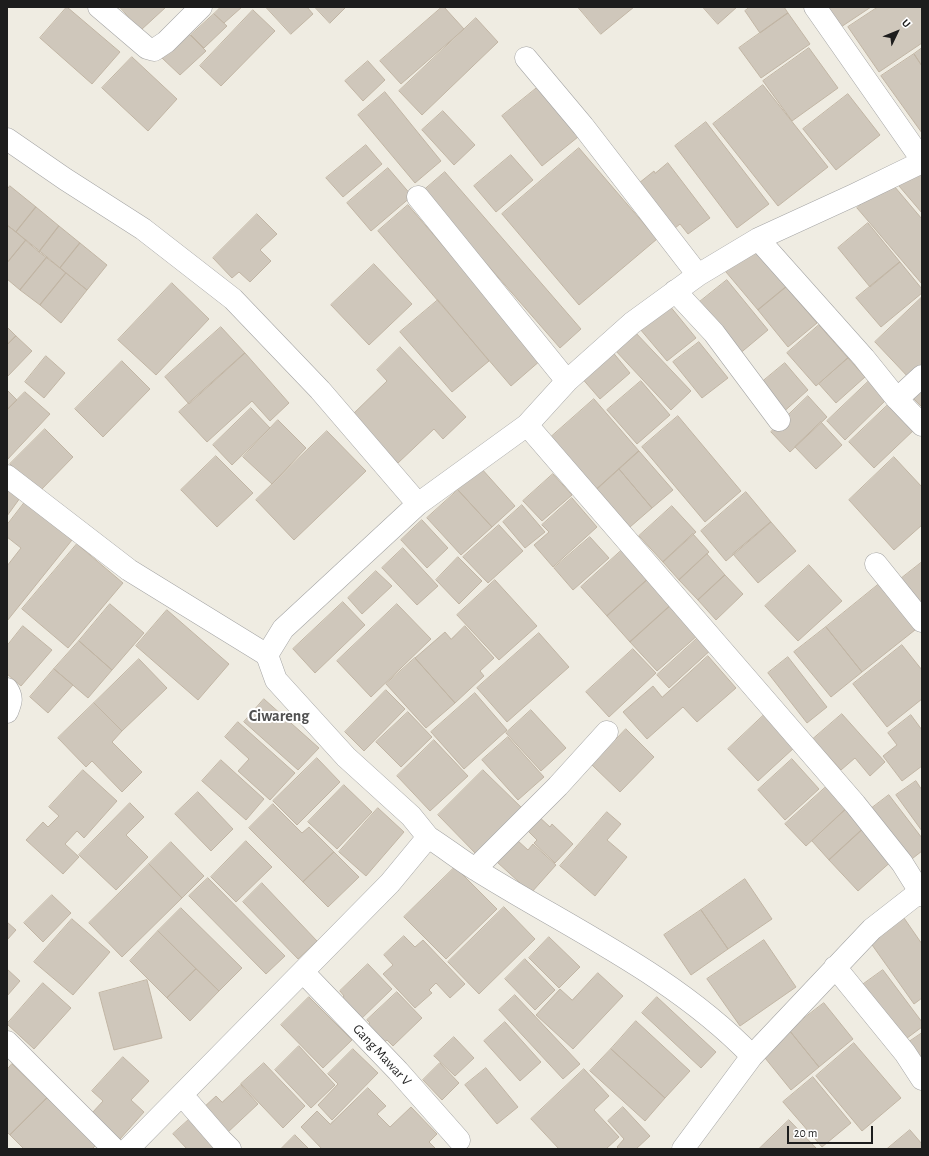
<!DOCTYPE html>
<style>
body{margin:0}
#map{position:relative;width:929px;height:1156px;overflow:hidden;background:#efece2;font-family:"Alegreya Sans",sans-serif}
canvas{display:block}
.frame{position:absolute;inset:0;border:8px solid #1d1d1d;pointer-events:none}
.north{position:absolute;left:877px;top:12px;width:40px;height:40px;-webkit-text-stroke:3px #fff;paint-order:stroke;rotate:47deg;font-size:11px;font-weight:700;line-height:16px;text-align:center;color:#1d1d1d}
.north::after{content:'';display:block;margin:auto;width:14px;height:18px;background:#1d1d1d;clip-path:polygon(50% 0,100% 100%,50% 72%,0 100%)}
.scale{position:absolute;left:787px;top:1126px;width:86px;height:18px;box-sizing:border-box;border:2px solid #1d1d1d;border-top:0;padding-left:5px;font-size:12px;line-height:14px;white-space:nowrap;color:#1d1d1d;-webkit-text-stroke:3px #fff;paint-order:stroke}
</style>
<div id="map">
<canvas width="929" height="1156"></canvas>
<div class="frame"></div>
<div class="north">U</div>
<div class="scale">20 m</div>
</div>
<script>
const ctx = document.querySelector('canvas').getContext('2d');
ctx.lineJoin = 'round';
function fillPath(path, color) { ctx.fillStyle = color; ctx.fill(path, 'evenodd'); }
function stroke(path, color, width, dash) { ctx.strokeStyle = color; ctx.lineWidth = width; ctx.lineCap = dash ? 'butt' : 'round'; ctx.setLineDash(dash || []); ctx.stroke(path); }
function label(font, color, halo, rows, align = 'center') {
  ctx.font = font + ' "Alegreya Sans",sans-serif'; ctx.lineWidth = 4; ctx.setLineDash([]); ctx.textBaseline = 'middle'; ctx.strokeStyle = halo; ctx.fillStyle = color; for (const [text, x, y, turn = 0] of rows) {
    ctx.save(); ctx.translate(x, y); ctx.rotate((+turn || 0) * Math.PI / 180); ctx.textAlign = isNaN(turn) ? turn : align; if (halo) ctx.strokeText(text, 0, 0); ctx.fillText(text, 0, 0); ctx.restore();
  }
}
const building = new Path2D(`
 M67,7L120,52L92,84L40,38Z
 M120,7H166L141,30Z
 M221,7H242L224,23L214,14Z
 M266,7H307L313,14L291,34Z
 M315,7H346L330,23Z
 M442,7H444L464,29L401,84L380,61Z
 M578,7H634L601,34Z
 M703,7H737L718,24Z
 M750,7H784L788,13L760,33L745,11Z
 M828,7H871L841,27Z
 M878,7H921L922,9V43L879,72L848,27Z
 M253,10L275,31L221,86L200,66Z
 M788,13L810,44L761,78L739,48Z
 M214,14L227,26L204,48L191,35Z
 M476,18L498,42L422,115L399,91Z
 M189,34L206,51L180,75L162,58Z
 M809,48L838,88L792,121L763,81Z
 M922,48V66L914,54Z
 M914,54L922,66V133L881,76Z
 M132,57L177,99L148,131L102,88Z
 M368,61L385,80L363,101L345,81Z
 M763,85L828,167L778,206L713,124Z
 M538,87L578,137L542,166L502,116Z
 M385,92L441,161L415,183L358,115Z
 M848,94L880,135L836,170L803,129Z
 M443,111L475,145L454,165L422,130Z
 M706,122L769,204L737,228L675,146Z
 M366,145L382,164L343,197L326,178Z
 M579,148L657,239L579,305L502,214Z
 M511,155L533,180L496,212L474,186Z
 M668,163L710,218L688,234L680,224L669,233L634,187L654,171L655,173Z
 M388,168L412,196L371,231L347,203Z
 M917,170L922,176V213L899,186Z
 M445,172L581,329L560,348L423,191Z
 M889,180L922,219V284L857,208Z
 M10,186L36,207L16,232L7,225V190Z
 M408,205L541,360L511,386L378,231Z
 M36,207L59,226L39,252L16,232Z
 M257,214L277,234L260,250L271,261L250,282L239,272L232,278L213,258Z
 M868,223L900,262L870,287L838,248Z
 M7,225L26,240L7,263Z
 M59,226L80,243L60,268L39,252Z
 M26,240L47,257L20,290L7,279V263Z
 M80,243L107,265L87,290L60,268Z
 M755,248L786,287L758,310L726,272Z
 M47,257L66,273L40,305L20,290Z
 M900,262L922,289V293L881,327L856,298Z
 M374,264L412,304L369,345L331,305Z
 M66,273L87,290L61,323L40,305Z
 M727,280L768,330L738,355L697,304Z
 M172,283L209,319L156,375L118,340Z
 M786,287L817,323L788,347L758,310Z
 M921,298L922,367L910,379L875,342Z
 M438,300L489,361L452,392L400,332Z
 M669,305L696,338L667,361L640,329Z
 M819,325L848,358L816,386L787,353Z
 M7,327L16,336L7,345Z
 M221,327L245,353L189,404L165,377Z
 M634,331L691,391L671,410L614,349Z
 M16,336L32,351L7,377V345Z
 M699,342L728,378L702,398L673,362Z
 M400,347L466,417L443,439L434,429L398,463L352,415L387,381L377,370Z
 M611,350L630,373L600,399L580,376Z
 M245,353L289,403L270,421L252,401L207,442L179,412Z
 M46,356L65,373L44,398L25,382Z
 M848,358L865,377L836,403L819,384Z
 M122,361L150,389L103,437L75,409Z
 M785,363L808,390L780,415L756,387Z
 M870,380L888,398L845,440L827,421Z
 M641,381L670,415L637,444L607,410Z
 M922,386V407L911,396Z
 M7,390L17,400L7,410Z
 M25,392L50,414L7,460V410Z
 M808,396L827,417L790,452L771,432Z
 M594,399L639,451L597,489L551,437Z
 M891,402L916,428L874,468L849,442Z
 M251,408L270,428L232,465L213,445Z
 M678,416L741,491L705,522L642,447Z
 M278,420L306,448L272,484L243,457Z
 M821,422L842,445L816,469L795,447Z
 M45,429L73,457L39,492L10,464Z
 M327,431L366,471L294,540L256,500Z
 M639,451L673,490L652,508L619,469Z
 M216,456L253,493L217,527L181,490Z
 M894,457L922,487V525L894,550L849,500Z
 M481,468L515,506L492,527L458,490Z
 M619,469L652,508L630,527L597,489Z
 M553,474L572,495L542,521L523,501Z
 M7,488L20,498L7,516Z
 M458,490L492,527L461,555L427,518Z
 M746,492L771,522L726,561L701,531Z
 M572,498L597,527L553,567L534,545L549,532L542,525Z
 M25,502L72,540L7,621V566L21,548L7,537V525Z
 M522,505L545,532L525,548L503,522Z
 M672,506L696,532L663,562L639,536Z
 M422,520L448,548L427,568L401,540Z
 M771,522L796,551L758,583L733,554Z
 M499,525L523,551L488,583L463,557Z
 M693,534L709,552L679,580L663,562Z
 M590,537L609,558L573,590L554,568Z
 M77,544L123,583L68,648L22,609Z
 M403,548L438,586L417,605L382,568Z
 M622,550L648,579L607,616L581,587Z
 M707,554L725,575L698,600L679,580Z
 M458,557L482,581L459,604L436,580Z
 M922,562V607L898,581Z
 M809,565L842,601L798,641L765,606Z
 M376,571L392,586L362,614L348,598Z
 M725,575L743,594L716,620L698,600Z
 M648,579L671,605L630,642L607,616Z
 M495,580L537,626L499,660L457,615Z
 M884,580L920,626L862,672L826,627Z
 M343,602L365,625L315,673L293,649Z
 M110,604L144,633L112,670L79,641Z
 M397,604L431,639L371,697L337,661Z
 M671,605L698,635L657,671L630,642Z
 M167,610L229,664L198,700L136,646Z
 M23,626L52,650L21,686L7,674V646Z
 M465,626L494,658L480,671L484,676L455,703L415,658L445,632L451,639Z
 M826,627L862,672L831,697L794,652Z
 M539,633L569,667L507,722L477,688Z
 M701,635L713,648L669,688L657,675Z
 M79,641L112,670L88,698L54,669Z
 M902,645L922,670V699L887,727L853,684Z
 M633,649L656,673L609,717L586,692Z
 M708,656L736,688L697,722L683,707L647,739L623,712L653,686L662,697Z
 M788,657L827,707L807,723L768,673Z
 M415,658L455,703L426,728L386,684Z
 M139,659L167,688L122,731L94,703Z
 M54,669L73,685L48,713L30,697Z
 M386,690L405,709L364,751L345,732Z
 M475,693L507,730L464,769L431,732Z
 M264,699L319,748L298,770L244,722Z
 M94,703L122,731L112,742L142,772L122,792L92,761L86,767L58,738Z
 M531,710L566,748L541,771L506,733Z
 M408,712L432,737L401,767L376,742Z
 M765,714L795,747L758,781L728,749Z
 M842,714L885,762L870,776L855,758L841,770L813,739Z
 M911,715L922,730V766L902,781L883,756L897,745L888,733Z
 M238,722L295,773L270,800L238,771L249,759L225,737Z
 M626,729L654,757L620,792L592,765Z
 M508,737L544,777L518,800L482,760Z
 M434,740L468,776L430,811L397,776Z
 M317,758L340,782L297,825L273,801Z
 M792,759L819,789L785,820L758,790Z
 M221,760L264,799L246,820L202,781Z
 M83,770L117,801L84,838L77,831L65,844L79,857L63,874L26,840L43,822L48,827L59,816L49,807Z
 M483,770L524,810L478,856L438,815Z
 M916,781L922,790V831L896,795Z
 M344,785L372,812L337,849L308,822Z
 M827,786L847,808L806,846L785,824Z
 M198,792L233,829L211,851L175,814Z
 M889,795L922,838V851L908,862L868,811Z
 M130,803L144,817L126,835L148,857L116,890L79,855Z
 M273,804L302,833L309,827L334,852L303,882L249,828Z
 M378,808L404,832L366,876L339,852Z
 M847,808L865,827L829,860L812,841Z
 M607,812L621,824L607,840L627,857L595,896L560,866Z
 M537,815L550,827L552,824L573,844L555,863L534,843L537,840L525,828Z
 M865,827L894,859L858,891L829,860Z
 M517,840L528,850L533,844L556,865L531,893L497,862Z
 M246,841L272,867L236,902L211,877Z
 M171,842L204,876L182,898L149,864Z
 M334,852L359,877L328,907L303,882Z
 M149,864L182,898L122,957L89,923Z
 M455,867L497,909L446,959L404,917Z
 M208,878L285,956L266,974L189,896Z
 M745,879L772,919L728,949L701,910Z
 M262,883L317,941L298,959L243,902Z
 M52,895L71,913L43,942L24,923Z
 M504,907L535,939L479,994L448,962Z
 M181,908L242,968L219,991L158,931Z
 M701,910L728,949L691,975L664,935Z
 M904,918L922,944V998L914,1004L870,942Z
 M72,919L110,952L73,995L34,962Z
 M7,922L16,930L7,940Z
 M158,931L196,969L167,998L130,961Z
 M404,936L415,947L423,940L465,984L450,998L436,983L429,990L432,993L415,1008L383,974L393,965L384,955Z
 M549,937L580,967L559,988L529,958Z
 M764,940L796,987L740,1026L707,979Z
 M525,959L555,990L535,1010L505,979Z
 M368,964L392,989L358,1022L339,1002L344,996L340,991Z
 M7,969L20,981L7,996Z
 M196,969L219,991L190,1021L167,998Z
 M883,970L922,1022V1027L899,1044L858,988Z
 M598,973L623,996L573,1049L536,1015L560,989L572,1000Z
 M147,980L162,1038L114,1050L99,993Z
 M43,983L71,1008L34,1049L7,1024Z
 M397,992L422,1018L393,1046L387,1040L379,1047L363,1029L370,1023L367,1020Z
 M515,995L580,1064L563,1079L499,1010Z
 M309,997L352,1040L323,1068L281,1025Z
 M657,997L716,1052L701,1068L642,1013Z
 M824,1003L853,1039L819,1067L789,1030Z
 M636,1021L690,1071L665,1098L611,1049Z
 M505,1022L541,1062L520,1081L484,1041Z
 M789,1030L819,1067L791,1090L761,1053Z
 M922,1033V1073L903,1046Z
 M454,1037L474,1058L455,1076L434,1056Z
 M854,1043L901,1098L862,1131L816,1076Z
 M299,1046L335,1085L311,1108L275,1070Z
 M353,1049L378,1073L332,1120L318,1105L338,1084L328,1074Z
 M611,1049L665,1098L645,1121L590,1071Z
 M123,1057L149,1081L131,1100L144,1112L120,1139L92,1113L103,1101L92,1091Z
 M264,1063L305,1106L283,1128L241,1084Z
 M440,1063L459,1083L442,1100L423,1080Z
 M12,1064L47,1098L10,1135L7,1132V1070Z
 M486,1068L518,1107L497,1124L465,1085Z
 M584,1069L609,1096L594,1110L619,1137L606,1149H559L531,1119Z
 M813,1077L851,1123L822,1147L783,1102Z
 M241,1085L258,1104L226,1134L202,1109L216,1096L222,1102Z
 M368,1088L386,1106L377,1114L390,1127L411,1107L437,1134L429,1142L436,1149H322L301,1127L317,1111L330,1124Z
 M47,1098L96,1145L92,1149H24L10,1135Z
 M623,1107L650,1136L636,1149H619L617,1147L624,1139L608,1121Z
 M194,1115L225,1149H187L173,1134Z
 M789,1120L817,1149H759Z
 M910,1130L922,1144V1149H887Z
 M295,1135L309,1149H281Z`);
fillPath(building, '#cfc7bb');
stroke(building, '#c1b5a4', 1);
const minor = new Path2D(`
 M99,7L147,48L154,50L166,42L201,7
 M815,7L922,160
 M526,58L583,126L698,275
 M7,139L65,179L143,229L233,299L320,390L418,504
 M418,197L567,381
 M758,239L864,358L897,399L922,425
 M675,291L714,333L779,420
 M897,399L922,376
 M527,425L855,804L902,863L922,895
 M7,476L129,570L267,655
 M876,564L922,621
 M7,689C13,698 11,702 7,712
 M428,837C444,847 459,859 475,869C569,928 674,975 752,1056
 M475,869L558,786L607,732
 M835,967L905,1053L922,1079
 M303,972L398,1071L459,1140
 M7,1042L114,1149
 M182,1095L221,1140L230,1149
 M128,1149L390,883L428,837L411,816L346,757L276,680L267,655L283,629L418,504L527,425L567,381L632,323L698,275L758,239L854,195L922,162
 M683,1149L752,1056L872,929L922,890`);
stroke(minor, '#a4a4a4', 23);
stroke(minor, '#fff', 22);
label('14px', '#1d1d1d', '#fff', [
 ["Gang Mawar V",382,1055,47]
]);
label('bold 16px', '#505050', '#fff', [
 ["Ciwareng",279,716]
]);
</script>
